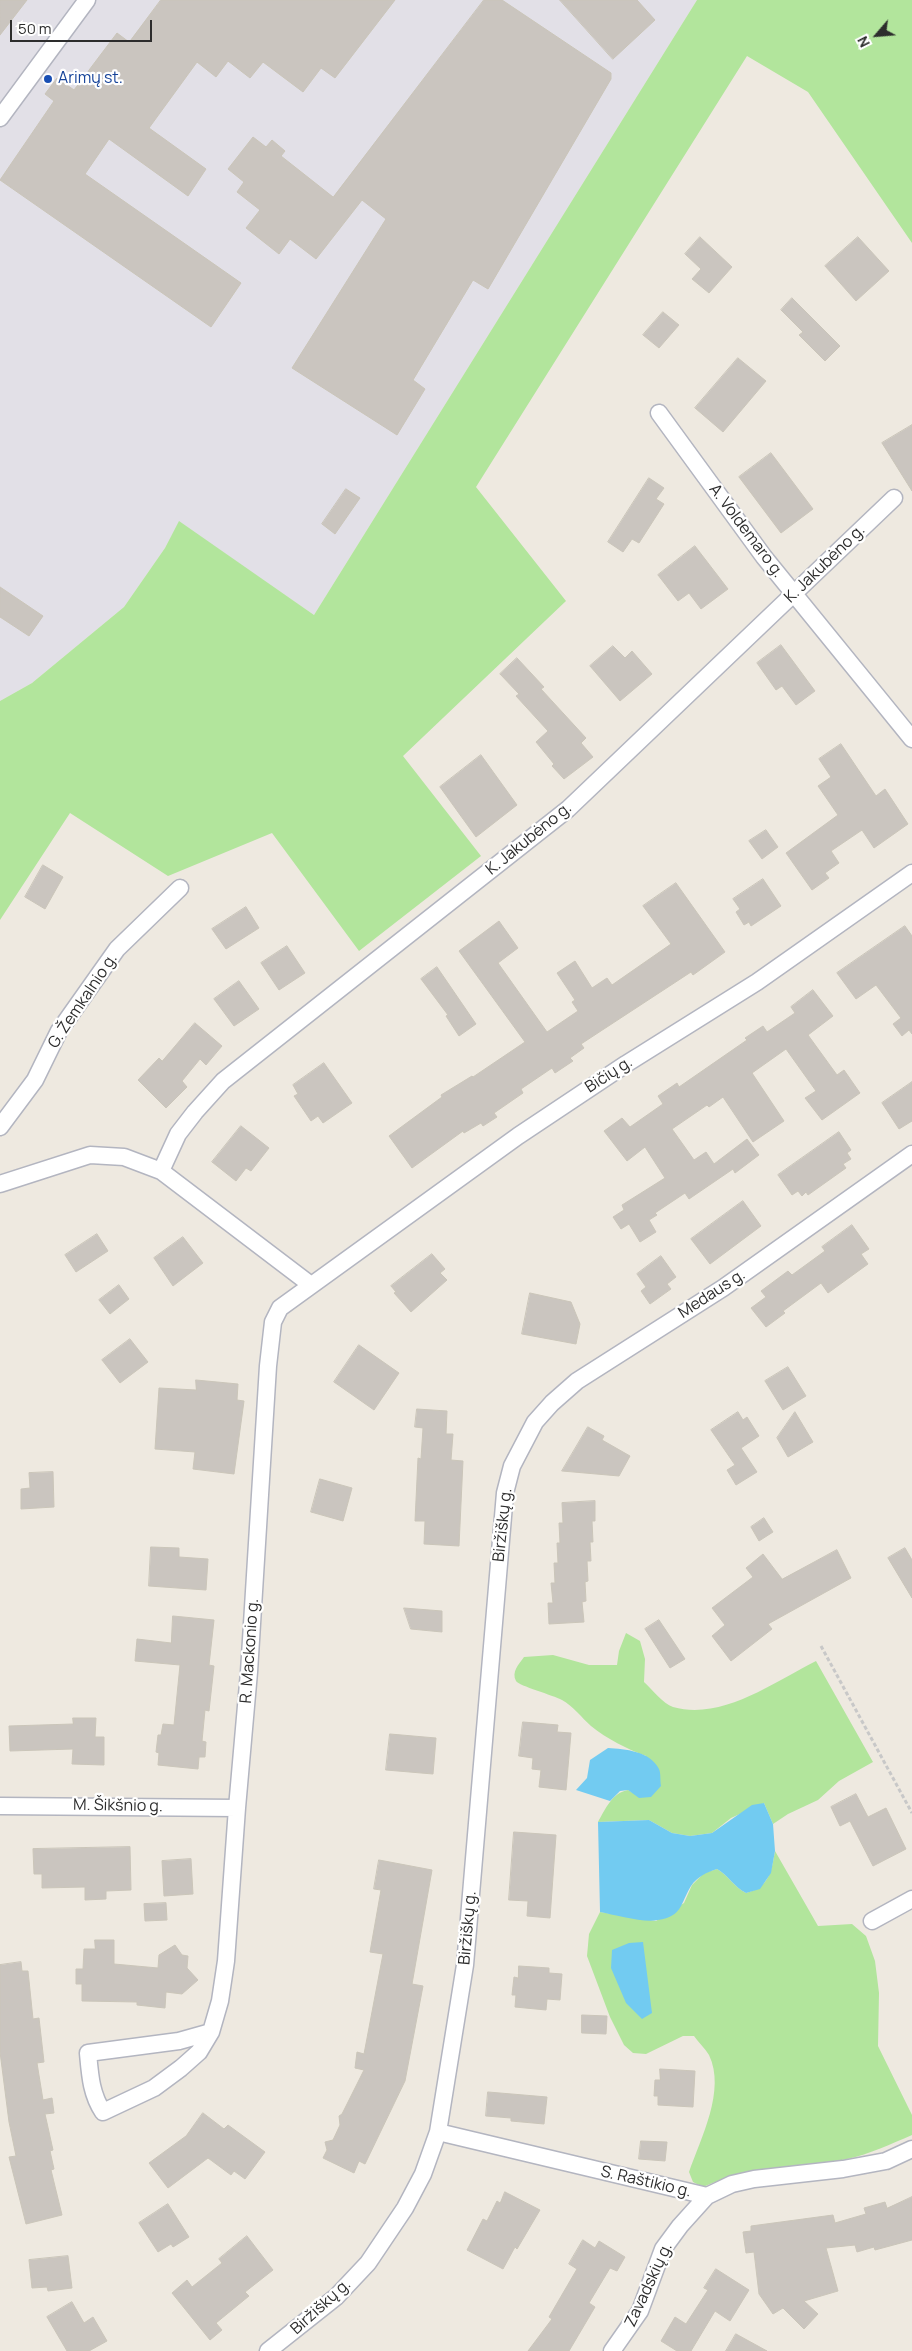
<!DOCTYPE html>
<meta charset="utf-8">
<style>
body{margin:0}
#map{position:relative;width:912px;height:2351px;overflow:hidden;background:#eee9e0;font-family:Manrope,sans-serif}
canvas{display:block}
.north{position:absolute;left:852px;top:10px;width:50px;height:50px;-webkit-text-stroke:4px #fff;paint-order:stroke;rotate:243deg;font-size:14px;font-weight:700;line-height:20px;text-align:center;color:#2d2d2d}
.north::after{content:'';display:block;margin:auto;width:18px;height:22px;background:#2d2d2d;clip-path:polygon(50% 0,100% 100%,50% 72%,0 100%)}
.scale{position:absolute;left:10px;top:20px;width:142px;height:22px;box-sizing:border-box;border:2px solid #2d2d2d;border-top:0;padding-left:6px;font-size:15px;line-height:18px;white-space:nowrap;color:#2d2d2d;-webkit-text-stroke:4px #fff;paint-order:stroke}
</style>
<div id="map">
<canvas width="912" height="2351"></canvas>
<div class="north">N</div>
<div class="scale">50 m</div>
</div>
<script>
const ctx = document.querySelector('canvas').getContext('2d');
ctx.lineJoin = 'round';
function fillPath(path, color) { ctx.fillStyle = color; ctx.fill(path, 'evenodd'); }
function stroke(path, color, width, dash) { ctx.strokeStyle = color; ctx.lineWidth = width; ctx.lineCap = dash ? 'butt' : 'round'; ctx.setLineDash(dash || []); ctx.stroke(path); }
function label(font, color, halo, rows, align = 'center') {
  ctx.font = font + ' Manrope,sans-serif'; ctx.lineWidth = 4.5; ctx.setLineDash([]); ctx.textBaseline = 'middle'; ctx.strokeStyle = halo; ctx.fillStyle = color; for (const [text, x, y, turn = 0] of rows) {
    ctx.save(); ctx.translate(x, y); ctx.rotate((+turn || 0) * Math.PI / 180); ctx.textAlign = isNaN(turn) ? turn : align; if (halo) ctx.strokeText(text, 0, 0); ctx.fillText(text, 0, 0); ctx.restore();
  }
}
fillPath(new Path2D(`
 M0,0H697L314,615L179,522L165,548L124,607L32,683L0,701Z`), '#e2e0e7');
fillPath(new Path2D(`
 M697,0H912V243L808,92L747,56L476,487L566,601L403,756L481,856L359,951L272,833L168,876L70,813L0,920V701L32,683L124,607L165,548L179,521L314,615Z
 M626,1633L640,1641L645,1659L644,1682C652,1689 663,1704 673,1707C722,1721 774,1682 816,1661L873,1762L839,1781L818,1800L788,1814L773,1824L764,1803L731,1818L712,1833L690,1836L672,1833L649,1820L598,1822C606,1808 612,1793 628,1790L633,1793L646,1756C627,1749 607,1739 591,1726C582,1718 573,1706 562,1700C553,1695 519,1686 516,1681C511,1672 519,1664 524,1657L553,1655L589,1665H617L619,1651Z
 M775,1851L818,1926L852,1924L866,1936L875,1961L879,1993L878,2046L912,2115V2135C891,2144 870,2154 847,2159C797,2169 751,2166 703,2187L693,2182L689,2172C701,2138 726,2090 709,2055C705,2048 698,2042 694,2036H683L646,2054L633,2053L624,2045L610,2017L587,1956L589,1934L600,1912L656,1921L684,1903L692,1885L704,1873L717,1869C729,1876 734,1887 746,1893C769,1886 771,1874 775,1851Z`), '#b2e59c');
fillPath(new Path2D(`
 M608,1748C625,1749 650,1751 659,1769C661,1773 660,1781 661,1786L651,1797L639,1798L628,1790L620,1791L610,1801L576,1790L587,1778L590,1760Z
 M764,1803L773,1824L775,1851L771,1873L760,1889L746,1893C734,1887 729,1876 717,1869C707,1872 697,1877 691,1886C680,1904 683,1916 658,1920C644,1923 615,1915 600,1912L598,1822L649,1820L672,1833L690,1836L712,1833L752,1805Z
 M643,1942L652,2013L642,2019L626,2003L611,1968L612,1950L629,1943Z`), '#72cbf1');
const building = new Path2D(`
 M0,0H27L0,35Z
 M161,0H395L335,78L321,68L303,92L263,62L250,78L228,61L216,77L197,62L149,128L206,169L188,196L109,139L85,174L241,283L211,327L0,180L54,101L45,94L57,78L74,90L117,33L129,42Z
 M484,0H502L611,73V79L488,289L473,280L413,380L425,389L397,435L292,368L386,219L362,200L316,259L290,239L279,254L246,228L260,210L237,192L244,182L228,169L253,137L266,147L272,140L285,151L281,156L333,197Z
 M560,0H637L655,20L613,59Z
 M700,237L732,267L709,293L692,279L701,269L685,254Z
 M858,237L889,271L856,301L825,266Z
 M792,298L840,346L825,361L799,335L803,332L781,310Z
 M663,312L679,325L659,348L643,335Z
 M738,358L766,381L723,432L695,408Z
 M912,425V491L882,443Z
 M771,453L813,509L781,533L739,477Z
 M649,478L664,488L656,499L664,504L639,543L632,539L623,552L608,542Z
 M346,489L360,498L335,534L322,524Z
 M695,546L728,589L701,609L689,593L678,601L658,575Z
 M0,587L43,616L29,636L0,617Z
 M781,645L815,691L796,705L782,686L776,690L757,663Z
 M613,646L625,658L632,651L652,674L620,701L590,666Z
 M517,658L544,687L541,689L586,738L581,743L593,757L564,779L552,766L554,764L536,742L548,731L516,696L519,694L500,674Z
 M841,744L876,796L885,789L908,824L874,848L862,830L831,851L839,863L825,873L829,878L812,890L786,853L838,815L818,786L831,777L819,759Z
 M481,755L517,805L476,837L440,787Z
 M766,830L778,847L762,859L749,841Z
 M43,865L63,877L45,909L25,897Z
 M763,879L781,906L751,926L749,922L744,925L736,912L740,909L733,899Z
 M676,883L725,952L693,975L691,972L581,1044L584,1048L570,1058L573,1061L555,1073L552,1068L521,1089L523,1093L494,1113L497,1117L483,1126L481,1123L464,1133L463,1131L412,1168L389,1136L442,1097L441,1095L472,1076L473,1077L525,1042L459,951L499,921L518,948L498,963L547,1032L578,1011L572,1002L575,1000L557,973L575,961L592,988L607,978L612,985L671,944L643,906Z
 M246,907L259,928L226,949L212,929Z
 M905,926L912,936V1034L909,1030L902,1036L893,1024L901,1018L876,985L856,999L837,973Z
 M287,946L305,973L279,990L261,963Z
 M437,967L476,1024L459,1036L446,1016L448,1015L421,979Z
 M239,981L259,1009L234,1026L214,999Z
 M813,990L833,1016L808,1035L837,1075L844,1070L860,1093L822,1120L805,1098L816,1091L786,1049L752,1073L784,1121L753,1142L723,1097L709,1107L707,1105L672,1129L694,1160L706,1152L714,1164L747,1139L759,1155L735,1173L733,1169L689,1199L685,1193L655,1213L657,1215L649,1220L656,1232L640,1242L629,1224L621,1229L613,1217L624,1210L622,1205L665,1178L645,1147L627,1161L604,1131L622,1118L630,1127L663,1104L658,1096L677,1083L679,1087L747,1040L745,1038L763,1026L767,1032L795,1013L791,1007Z
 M195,1023L222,1046L206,1065L200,1059L182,1081L187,1087L166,1108L138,1080L159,1058L162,1061Z
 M324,1063L352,1103L323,1123L318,1116L311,1121L294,1096L298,1094L293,1085Z
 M912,1082V1121L899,1129L882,1103Z
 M241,1126L269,1148L251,1171L246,1168L236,1181L212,1162Z
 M839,1132L851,1150L847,1153L851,1159L843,1164L846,1168L808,1195L806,1192L802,1196L798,1191L792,1195L778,1175Z
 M743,1201L761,1226L710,1264L691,1239Z
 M852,1225L869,1249L861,1254L868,1264L828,1293L821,1283L783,1311L785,1313L766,1327L751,1308L766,1297L761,1291L788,1271L792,1275L825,1251L822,1247Z
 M97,1234L108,1251L76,1272L65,1255Z
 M183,1237L203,1263L173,1286L154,1258Z
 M432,1254L445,1269L440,1273L447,1280L411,1312L394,1293L396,1292L391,1286Z
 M661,1256L676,1277L667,1284L671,1289L650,1304L641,1291L646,1287L637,1274Z
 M119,1285L129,1299L110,1314L99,1300Z
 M530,1293L571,1302L580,1324L576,1344L522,1334Z
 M130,1339L148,1362L120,1383L102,1360Z
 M359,1345L399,1373L374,1410L334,1382Z
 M788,1367L806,1396L783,1410L765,1381Z
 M196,1380L238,1384L237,1400L244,1401L234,1474L193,1469L195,1452L155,1449L159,1388L196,1390Z
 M417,1409L447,1411L446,1434H453L451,1460L463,1461L459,1546L424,1544L425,1521H415L418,1458L421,1459L423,1428L415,1427Z
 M738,1412L743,1420L747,1417L759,1436L741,1448L757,1472L736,1485L727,1470L735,1465L711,1430Z
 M795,1412L813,1442L788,1457L777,1438Z
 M588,1427L604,1436L602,1440L630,1456L619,1476L562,1471Z
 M53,1472L54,1507L21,1509V1489L30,1488L29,1473Z
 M320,1479L352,1488L343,1521L311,1512Z
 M595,1501V1521H592L593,1542H590L591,1561H587L588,1581L585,1582L586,1601L582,1602L584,1622L549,1624L548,1603H553L551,1583H555L554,1563H558L557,1543H560L559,1523H563L562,1503Z
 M764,1518L773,1532L759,1541L751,1527Z
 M151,1547L179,1548V1557L208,1559L206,1590L149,1586Z
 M905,1548L912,1560V1598L888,1558Z
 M837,1550L851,1578L768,1624L772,1629L731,1661L712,1636L725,1625L712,1608L753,1577L746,1568L763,1554L782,1579Z
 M404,1608L442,1611V1632L411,1629Z
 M173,1616L214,1620L209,1665L214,1666L209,1711L205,1710L202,1741L206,1742L205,1757H199L198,1769L158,1765L159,1753L156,1752L158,1735H161L163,1724L174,1725L180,1665L135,1661L137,1639L171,1643Z
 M659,1620L685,1659L670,1668L645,1629Z
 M73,1718H96L95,1737H104V1765L72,1764L73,1749L10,1751L9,1726L73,1724Z
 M523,1722L558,1725L557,1732L571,1733L566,1790L539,1787L541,1770L532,1769L533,1758L519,1756Z
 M390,1734L436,1738L433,1774L386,1770Z
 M856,1794L868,1817L886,1808L906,1849L873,1866L850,1821L840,1826L831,1807Z
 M514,1832L556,1835L550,1918L527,1916L528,1901L509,1900Z
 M130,1847L131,1890L106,1891V1899L85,1900V1887L42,1888V1874H34L33,1849Z
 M191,1859L193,1894L164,1896L162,1861Z
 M379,1860L432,1870L412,1984L423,1986L405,2081L365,2164L359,2161L354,2173L323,2158L327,2150L325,2142L333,2140L340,2125L339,2116L342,2114L364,2070L355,2068L357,2052L364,2054L383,1954L370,1952L381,1890L374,1889Z
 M166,1903L167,1920L145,1921L144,1904Z
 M95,1940H114V1964L158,1968L159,1955L175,1945L182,1955L188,1956L187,1968L198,1980L182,1994L166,1992L165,2008L137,2005V2002L82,2001V1984H76V1969H83L84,1949H95Z
 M21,1962L22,1971H28L33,2019L39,2018L44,2062L37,2063L43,2100L52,2098L54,2113L45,2114L53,2150L50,2151L54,2169L51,2170L62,2215L26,2224L9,2157L16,2156L9,2122L0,2052V1965Z
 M519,1966L549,1968V1973L562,1974L560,2000L547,1999L546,2010L515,2007L516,1995H512L514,1977L518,1978Z
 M582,2015L607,2016L606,2034L582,2033Z
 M660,2069L695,2071L693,2107L658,2105V2096H654L655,2080H660Z
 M488,2092L547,2097L544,2124L511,2121V2118L486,2116Z
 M203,2113L224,2129L228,2125L265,2152L245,2179L234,2171L231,2175L208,2158L168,2188L149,2163L186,2136Z
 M641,2141L667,2142L665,2161L639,2159Z
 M505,2192L540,2210L517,2249L515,2247L503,2269L467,2250L483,2219L487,2221L497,2201L500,2203Z
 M912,2197V2240L875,2250L874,2247L857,2252L855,2245L826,2248L838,2291L804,2301L818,2314L804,2329L783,2308L773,2314L759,2294L754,2252L746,2253L743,2232L751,2231V2226L833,2215L835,2223L866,2214L864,2208L885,2202L887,2208Z
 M168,2204L189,2237L173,2247L171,2244L158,2252L139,2223Z
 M247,2236L273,2270L245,2292L249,2296L216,2323L222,2330L210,2340L172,2293L187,2280L192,2287L222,2263L219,2259Z
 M583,2240L595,2248L599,2241L625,2257L617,2271L610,2268L589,2303L595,2307L569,2351H528L552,2319L549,2317L577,2269L569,2264Z
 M68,2256L72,2288L48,2291L47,2287L32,2288L29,2260Z
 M716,2269L749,2290L730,2321L715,2311L691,2351H677L661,2341L675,2317L686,2324L708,2290L704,2288Z
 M72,2302L84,2323L93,2317L107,2341L89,2351H67L47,2317Z
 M736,2334L767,2351H726Z`);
fillPath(building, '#cac5bf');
stroke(building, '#cac5b9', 1);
const street = new Path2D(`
 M0,118L87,0
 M659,413L764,557L912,739
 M0,1127L35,1080L59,1031L117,949L180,888
 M161,1171L178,1134L195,1112L223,1081L568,809L894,498
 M0,1184L90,1155L124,1157L161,1171L311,1285
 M0,1806L237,1808
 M872,1921L912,1899
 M211,2032L179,2041L88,2053C90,2075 91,2094 103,2112L154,2088L181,2068L199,2052L211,2032L220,2001L226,1961L237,1808L249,1672L268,1366L273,1322L280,1308L518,1136L626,1064L757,982L912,873
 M438,2132L707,2196L732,2184L754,2179L843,2169L886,2161L912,2149
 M268,2351L336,2297L368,2263L405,2208L423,2174L438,2132L465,1965L505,1493L512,1466L535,1422L552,1403L577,1381L723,1288L912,1154
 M612,2351L640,2311L663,2249L680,2226L707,2196`);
stroke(street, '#b3b5c0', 19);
stroke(new Path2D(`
 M821,1646L912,1813`), '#c8c8c8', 3, [4, 2.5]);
stroke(street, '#fff', 16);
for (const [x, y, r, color] of [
 [48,79,5,"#1a4fb4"]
]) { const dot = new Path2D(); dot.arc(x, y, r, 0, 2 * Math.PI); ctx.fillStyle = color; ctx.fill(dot); stroke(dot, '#fff', 2); }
label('16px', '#164399', '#fff', [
 ["Arimų st.",58,79]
], 'left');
label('16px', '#2d2d2d', '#fff', [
 ["A. Voldemaro g.",746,531,53],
 ["K. Jakubėno g.",825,564,-44],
 ["K. Jakubėno g.",529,839,-39],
 ["G. Žemkalnio g.",83,1001,-56],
 ["Bičių g.",609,1075,-33],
 ["Medaus g.",712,1294,-33],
 ["Biržiškų g.",503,1525,-84],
 ["R. Mackonio g.",250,1651,-86],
 ["M. Šikšnio g.",118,1806,1],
 ["Biržiškų g.",468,1928,-85],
 ["S. Raštikio g.",646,2182,13],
 ["Zavadskių g.",649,2285,-65],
 ["Biržiškų g.",321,2307,-42]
]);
</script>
